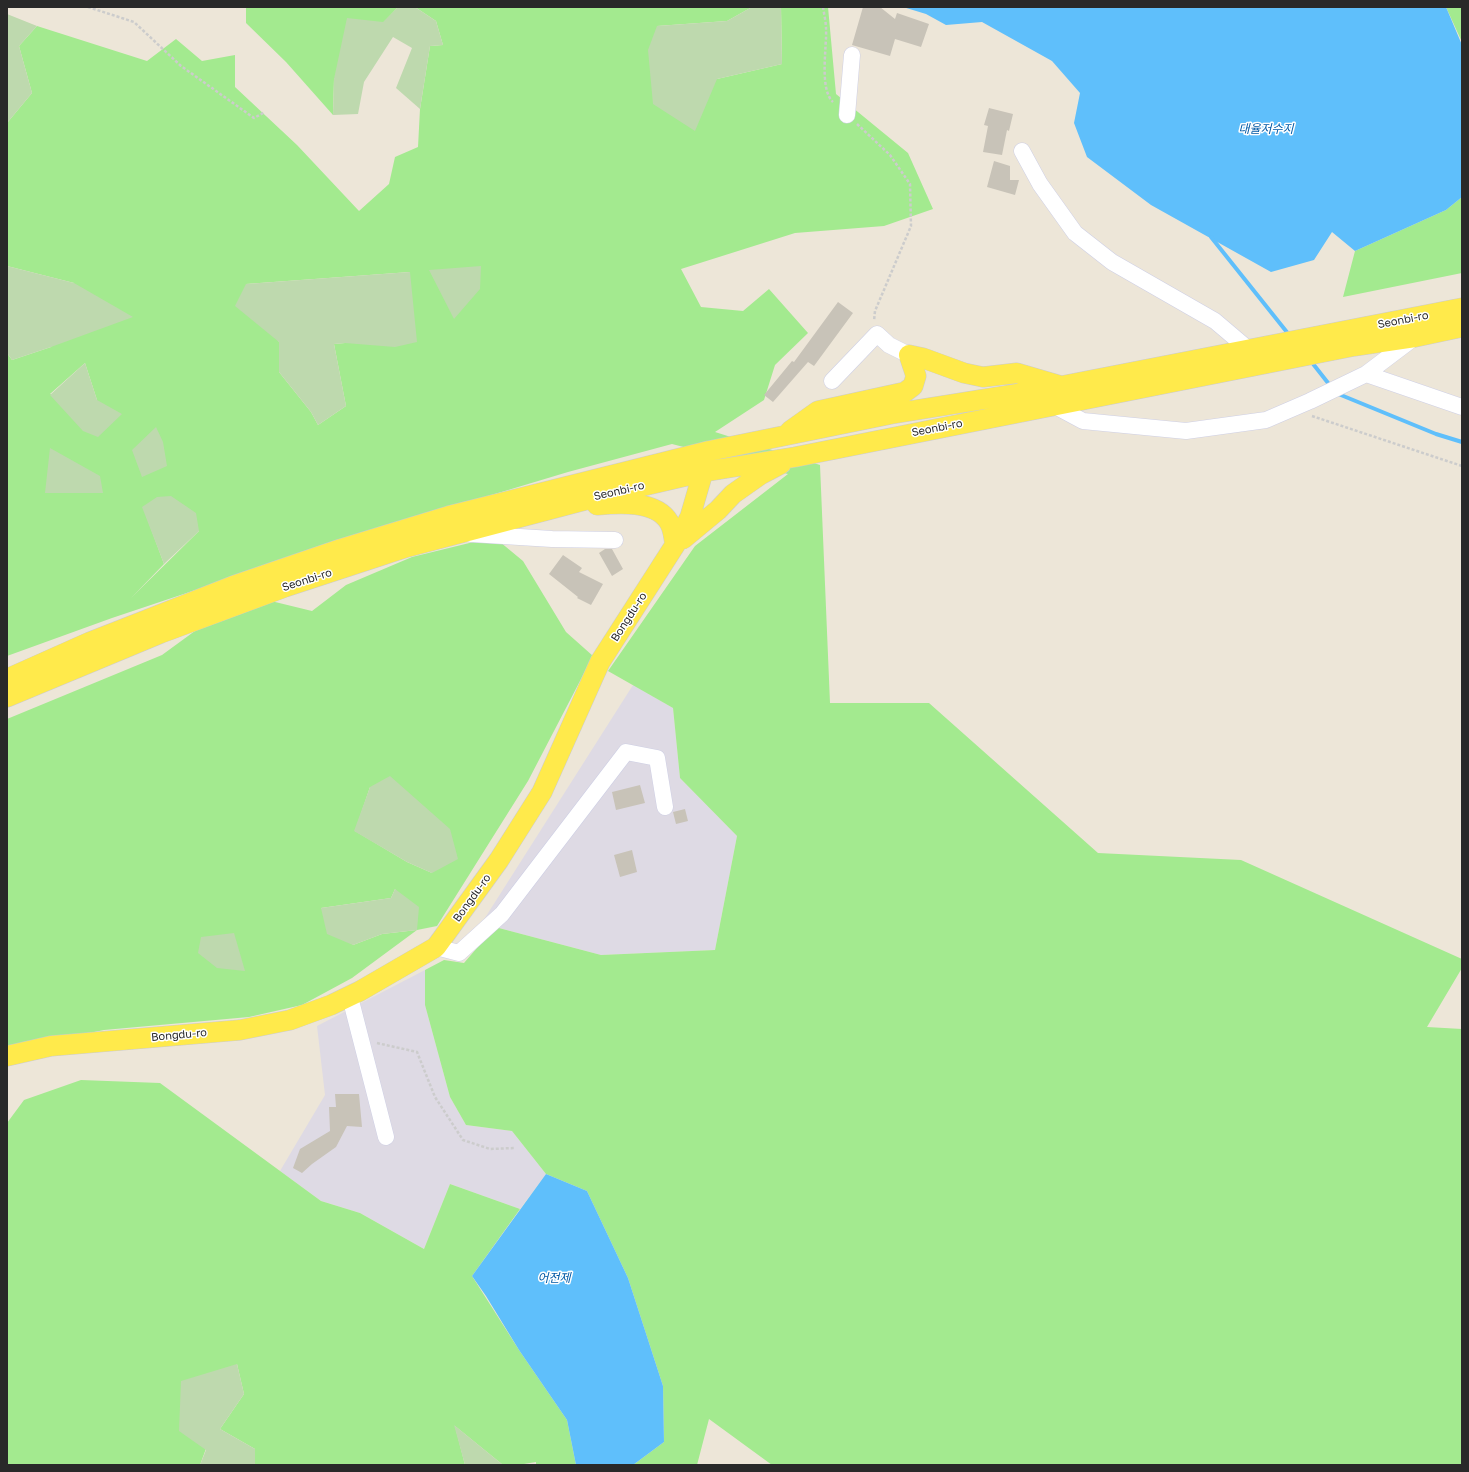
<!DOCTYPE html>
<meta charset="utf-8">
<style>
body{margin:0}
#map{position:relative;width:1469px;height:1472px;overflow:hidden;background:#ede6d8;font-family:"Golos Text",sans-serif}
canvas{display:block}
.frame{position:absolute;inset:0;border:8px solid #292929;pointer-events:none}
</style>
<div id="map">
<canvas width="1469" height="1472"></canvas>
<div class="frame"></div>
</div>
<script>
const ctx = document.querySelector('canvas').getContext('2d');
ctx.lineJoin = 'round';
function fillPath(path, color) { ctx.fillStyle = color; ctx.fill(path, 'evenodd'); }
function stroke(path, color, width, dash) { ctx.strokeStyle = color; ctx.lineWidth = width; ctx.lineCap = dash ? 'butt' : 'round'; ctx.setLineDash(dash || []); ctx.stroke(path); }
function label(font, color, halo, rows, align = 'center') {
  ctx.font = font + ' "Golos Text","Noto Sans KR",sans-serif'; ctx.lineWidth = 3; ctx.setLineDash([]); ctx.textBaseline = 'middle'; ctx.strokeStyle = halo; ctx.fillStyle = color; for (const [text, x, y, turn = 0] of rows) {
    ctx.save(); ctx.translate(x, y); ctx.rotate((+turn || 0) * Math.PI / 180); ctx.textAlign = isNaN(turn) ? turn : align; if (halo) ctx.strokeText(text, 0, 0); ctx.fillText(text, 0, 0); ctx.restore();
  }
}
fillPath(new Path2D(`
 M633,685L673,708L680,778L737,836L715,950L601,955L495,927L483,921Z
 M425,970V1005L450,1097L466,1125L512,1131L546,1174L520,1209L450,1184L424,1249L360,1213L321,1201L280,1171L325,1095L317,1026Z`), '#dedae4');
fillPath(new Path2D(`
 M246,7H398L383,23L334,79L333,115L286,62L246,23Z
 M415,7H752L727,21L657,26L717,79L782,64L781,7H828L836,94L908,153L933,209L884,226L795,233L681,269L701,307L743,311L769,289L808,333L775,365L764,400L715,432L820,465L830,703H929L1098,853L1241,860L1462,959V968L1427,1027L1462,1029V1465H772L709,1419L697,1465H633L664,1442L663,1386L628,1278L587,1191L546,1174L512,1131L466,1125L450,1097L425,1005V970L444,960L464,963L495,927L601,955L715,950L737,836L680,778L673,708L608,671L695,546L788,474L672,444L568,472L372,531L112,618L7,656V353L12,360L51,347L74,283L7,266V123L32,93L19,46L37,26L147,61L176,39L202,61L235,55V87L297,145L359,211L389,184L395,157L418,147L420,109L430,46L443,45L436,21ZM410,272L345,343L334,344L346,406L318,425L311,412L279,372V342L246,284ZM85,363L97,400L50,394ZM143,507L199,531L131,598L164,564Z
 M1446,7H1462V45L1461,40Z
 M1462,197V273L1343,297L1355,251L1446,210Z
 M494,537L523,561L566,632L593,656L528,781L437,926L417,930L352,978L302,1005L249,1017L104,1030L7,1050V719L162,655L199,628L271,601L312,611L346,585L412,557ZM370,787L432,873L407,862L355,831ZM395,889L417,930L382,934L353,945L321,908L391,898Z
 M81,1080L160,1083L321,1201L360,1213L424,1249L450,1184L520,1209L472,1276L519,1350L567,1420L576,1465H536V1462L518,1465H503L455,1426L465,1465H255V1449L220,1429L244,1394L237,1364L200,1465H7V1123L24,1100Z`), '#a3ea8f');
fillPath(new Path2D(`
 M398,7H415L436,21L443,45L430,46L420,109L396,88L412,48L393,37L364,82L358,114L333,115L334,79L347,18L383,22Z
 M752,7H781L782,64L717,79L695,131L653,104L648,50L657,26L727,21Z
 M7,14L37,26L19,46L32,93L7,123Z
 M7,266L74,283L133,317L51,347L12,360L7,353Z
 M481,266L480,289L454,319L429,270Z
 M410,272L417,342L395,347L345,343L334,344L346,406L318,425L311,412L279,372V342L235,306L246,284Z
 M85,363L97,400L122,414L98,437L83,431L50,395Z
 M156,427L163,442L167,466L142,477L132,450Z
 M50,448L100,476L103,493H45Z
 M171,496L196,513L199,531L164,564L142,507L157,497Z
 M390,776L450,829L458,859L432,873L407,862L354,831L370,787Z
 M395,889L419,907L417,930L382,934L353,945L327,934L321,908L391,898Z
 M234,933L245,971L217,968L198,953L201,937Z
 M237,1364L244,1394L220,1429L255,1449V1465H200L206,1450L179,1431L181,1381Z
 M454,1425L503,1465H465Z`), '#bed9ae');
fillPath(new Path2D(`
 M903,7H1446L1462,45V197L1446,210L1355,251L1332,232L1314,260L1271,272L1151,205L1087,157L1074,123L1080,93L1052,61L982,22L946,25L926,14Z
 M546,1174L587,1191L628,1278L663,1386L664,1442L633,1465H576L567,1420L519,1350L486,1296L472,1276Z`), '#5fbffb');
stroke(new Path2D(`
 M1211,237L1290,336
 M1310,360L1332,388
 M1336,393L1436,434L1462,442`), '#5fbffb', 4);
fillPath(new Path2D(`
 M863,7H880L895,19L897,13L929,24L921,47L895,39L890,56L852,45Z
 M989,108L1013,114L1009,131L1007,130L1002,155L983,152L988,126L984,125Z
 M994,161L1010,166V180H1019L1015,195L987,187Z
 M838,302L853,313L814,366L808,362L773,402L764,395L792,361L794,362Z
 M605,549H612L623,569L612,576L599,553Z
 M563,555L582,568L579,572L603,584L591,605L577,598L578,597L549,574Z
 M640,785L645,803L616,810L612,792Z
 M685,809L688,821L676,824L673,812Z
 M632,850L637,872L620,877L614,855Z
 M335,1094H359L362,1127L347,1126L336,1147L312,1164L302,1173L293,1168L300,1149L330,1131L329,1107H336Z`), '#c8c3b8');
const minor = new Path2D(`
 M847,115L852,55
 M1022,151L1040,184L1075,233L1112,262L1215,321L1248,349
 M1366,374L1462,407
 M832,381L877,334L889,345L909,355
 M1055,406L1083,421L1186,431L1266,420L1310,401L1366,374L1415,337
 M471,534L552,539L615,540
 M436,947L459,953L502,914L626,752L657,758L665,807
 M350,997L386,1137`);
const major = new Path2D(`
 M790,431L818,411L905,392L913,386L916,376L909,355L923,358L964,373L983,377L1017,373L1058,385
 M597,505C618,503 656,500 669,522C673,528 674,538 675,545
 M683,539L718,510L733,494L760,475L781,464
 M7,679L90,642L233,586L341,549L449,516L709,451L891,414L1041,390L1462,308
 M7,697L161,633L285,587L407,547L604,495L703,472L795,457L1354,346L1415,337L1462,327
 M7,1056L51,1046L240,1030L290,1020L331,1005L360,991L436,947L499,860L542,792L600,662L675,545L690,517L706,462`);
stroke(minor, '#cecfe4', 17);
stroke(major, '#ccc', 21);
stroke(new Path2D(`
 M88,7L134,22L181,66L254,118L265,112
 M823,7C824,14 826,22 826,29C827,47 819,89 833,102
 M857,124L890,155L910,184L911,226L875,311L874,321
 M1312,416L1462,466
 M377,1043L417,1052L435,1097L463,1140L490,1149L515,1148`), '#ccc', 2.5, [3, 2]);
stroke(minor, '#fff', 16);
stroke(major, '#ffea4b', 20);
label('11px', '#292929', '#fff', [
 ["Seonbi-ro",1403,320,-11],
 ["Seonbi-ro",937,428,-11],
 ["Seonbi-ro",619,491,-13],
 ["Seonbi-ro",307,580,-18],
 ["Bongdu-ro",629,617,-57],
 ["Bongdu-ro",472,898,-54],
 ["Bongdu-ro",179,1035,-5]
]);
label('italic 12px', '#0059a5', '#fff', [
 ["대율저수지",1266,129],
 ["어전제",554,1278]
]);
</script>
